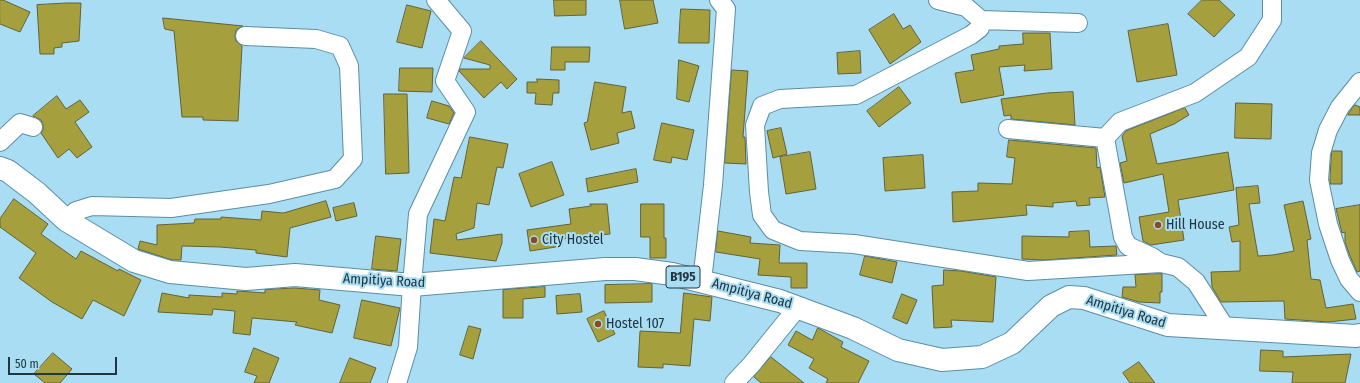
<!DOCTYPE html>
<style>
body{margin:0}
#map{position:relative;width:1360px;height:383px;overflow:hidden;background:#a8ddf3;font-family:"Fira Sans Condensed",sans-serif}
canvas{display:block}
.scale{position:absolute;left:8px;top:357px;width:109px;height:18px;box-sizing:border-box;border:2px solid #223740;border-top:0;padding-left:5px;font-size:12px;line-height:14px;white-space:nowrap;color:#223740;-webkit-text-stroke:3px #a8ddf3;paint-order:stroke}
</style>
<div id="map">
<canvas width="1360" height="383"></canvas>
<div class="scale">50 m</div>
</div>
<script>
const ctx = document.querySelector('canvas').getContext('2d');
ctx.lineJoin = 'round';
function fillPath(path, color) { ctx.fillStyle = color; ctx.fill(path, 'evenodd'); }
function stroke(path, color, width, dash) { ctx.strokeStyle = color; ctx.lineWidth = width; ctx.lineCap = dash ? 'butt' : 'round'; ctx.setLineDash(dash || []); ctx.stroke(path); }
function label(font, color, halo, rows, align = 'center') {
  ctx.font = font + ' "Fira Sans Condensed",sans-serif'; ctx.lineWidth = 4; ctx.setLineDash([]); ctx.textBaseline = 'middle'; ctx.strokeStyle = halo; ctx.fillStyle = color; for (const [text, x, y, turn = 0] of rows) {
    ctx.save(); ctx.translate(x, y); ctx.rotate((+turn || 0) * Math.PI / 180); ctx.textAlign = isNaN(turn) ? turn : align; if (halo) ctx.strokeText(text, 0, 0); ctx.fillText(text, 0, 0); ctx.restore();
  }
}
const building = new Path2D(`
 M0,0H3L30,12L20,32L0,24Z
 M554,0H586V15L555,16Z
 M620,0H653L658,23L625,29Z
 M1202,0H1219L1235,15L1214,37L1188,14Z
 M67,3H81L79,41L62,43V47L54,48V54H40L37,5Z
 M407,5L431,11L422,48L397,42Z
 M681,9L710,10L709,43H679Z
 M894,14L903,29L910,25L921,42L890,64L869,30Z
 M163,18L243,26L236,30L235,36L236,41L242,46L238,121L203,120V117H182L174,31L165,29Z
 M1168,24L1177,75L1137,82L1128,31Z
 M1023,33H1050L1052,69L1024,71L1025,65L999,67L1004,95L961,103L955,73L974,70L971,55L999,49V46L1023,44Z
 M481,41L517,79L507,89L501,82L484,98L459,71L460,69H490V65L464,58Z
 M552,47H590L589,62H565V70H551Z
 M860,51L861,73L838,74L837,53Z
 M679,60L699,66L689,102L677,99Z
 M400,68H433L432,92L399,91Z
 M732,70L748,71L743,137H745L746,164L725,163Z
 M537,79L559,80V93H553L552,105L535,104L536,93H527V82H537Z
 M595,82L626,87L622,113L631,111L635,128L617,133L619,143L591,150L584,123L587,122Z
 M899,87L911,103L879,127L867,111Z
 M1073,92L1075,125L1011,119V115L1004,116L1001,99L1047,93Z
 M384,94H407L409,173L386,174Z
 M57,96L66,109L80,100L89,112L75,122L92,147L77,158L69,149L58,158L41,133L43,130V125L41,120L33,116Z
 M432,101L449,106L454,113L449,124L427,118Z
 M1236,103L1272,104L1271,139L1235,138Z
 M1355,105L1360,107V115H1348Z
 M1185,108L1189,115L1174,124L1150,134L1157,164L1228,152L1234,190L1178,200L1184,240L1151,245L1143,241L1139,217L1169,212L1163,174L1124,183L1120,163L1127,161L1122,136L1126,131Z
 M662,123L694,130L687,160L672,157L671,163L654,160Z
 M781,128L787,154L773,158L767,131Z
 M470,137L508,144L503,168L497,167L489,205L477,203L474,228L456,234L457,240L502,234V243L496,261L430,253L434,219L445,221L454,177L461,178Z
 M1009,140L1096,148L1097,168L1100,167L1105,197L1089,198L1090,205L1077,206L1076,201L1053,203V207L1026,205L1027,215L953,222L952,192L978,191V183L1012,184L1015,158L1007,157Z
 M1332,151H1342V184H1330V179Z
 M810,152L816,189L786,194L780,157Z
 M923,155L925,188L885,191L883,158Z
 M552,162L564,195L531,207L519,174Z
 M636,169L638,182L588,192L586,179Z
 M1258,186L1260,203L1249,204L1258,256L1273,255L1294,251L1284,205L1303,201L1311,239L1307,240L1311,279L1320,280L1326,308L1353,304L1356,319L1329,322L1285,319L1284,301L1221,302L1212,287L1211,272L1240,271V241L1232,242L1229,227L1239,225L1236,188Z
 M14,199L48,224L41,234L76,259L81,251L118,271L119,269L141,280L124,316L93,300L82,319L52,302L19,278L36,253L0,227V219Z
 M326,201L331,217L290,228L287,257L256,253V250L220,247L182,246L181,260H172L138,249L140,241L157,245V225L194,223L195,219H221V217L261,220L262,211L283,213Z
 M354,203L357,216L336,221L333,208Z
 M590,204H607L610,234L561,239L562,246L530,251L527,230L571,224L569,209L591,206Z
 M641,204H664V238H666V258H650V237H641Z
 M1360,205V271L1357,272L1350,256L1345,242V232L1342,233L1336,209Z
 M718,231L751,237L750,243L780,245L779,263H807V288H791V277L758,275L760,259L716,252Z
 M1089,231L1090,247L1116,246L1117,255L1044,260L1022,259V236L1069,237V232Z
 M376,236L401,239L397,271L372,269Z
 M865,256L897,262L892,283L860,275Z
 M944,270L961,271L996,277L993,322L951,320L952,327L934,328L932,286L943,285Z
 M1162,274V292H1160V303L1139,302L1122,297L1123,287H1136L1135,275Z
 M652,284V302L605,303V285Z
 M545,287V297L523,299V318H503V290Z
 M295,288L320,290L319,300L340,305L332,333L295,325L297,322L252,318L250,335L233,333L235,311L213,309L212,315L158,312L162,293L189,298V295L222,297V293L237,294V291L265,293V290Z
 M684,293L712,297L710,321L694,319L690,366L663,364V368L638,367L640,331L680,333Z
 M580,294L582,312L557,314L556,296Z
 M902,294L917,300L907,324L893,318Z
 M362,300L400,308L391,346L354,338Z
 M604,311L615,334L598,342L587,319Z
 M469,326L481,329L473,359L460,355Z
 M818,328L843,342L841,347L869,361L858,383H826L828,379L809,368L814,359L788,345L796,331L812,340Z
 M254,348L279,358L269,383H254L257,376L245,372Z
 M1261,350L1283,351V357L1351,354L1345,383H1292L1293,372L1260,371Z
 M53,353L72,369L60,383H45L34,374Z
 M771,357L804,383H761L754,377Z
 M350,358L376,368L370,383H340Z
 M1139,362L1155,383H1130L1123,373Z`);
fillPath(building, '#a69f3d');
stroke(building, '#646136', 1);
const minor = new Path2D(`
 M938,0L966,7L981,20L980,28L971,35L856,95L780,99L762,106L755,125L759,192L762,215L773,230L800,241L854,244L1028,271L1161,263L1178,267L1196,282L1226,329
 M981,20L1078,23
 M1360,82L1340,107L1328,130L1321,153L1319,180L1328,224L1340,260L1349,279L1360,292
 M1008,129L1105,138
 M0,142L20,123L33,127
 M66,220L76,211L92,206L171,208L269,194L335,179L353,159L349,66L340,46L316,39L245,36
 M1161,263L1152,257L1128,246L1123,237L1105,138L1120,122L1195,93L1248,57L1272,20V0
 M702,281L713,185L726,9L719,0
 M397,383L408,347L412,285L418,214L466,112L445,81L462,31L436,0
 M734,383L751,365L798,307`);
const major = new Path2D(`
 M0,168L8,171L37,193L66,220L134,261L170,272L246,279L295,275L412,285L605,269H635L672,274L780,301L853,328L898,350L942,360L982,357L1012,343L1051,306L1069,297L1084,298L1168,325L1356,336L1360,335`);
stroke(minor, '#5b8ea3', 20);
stroke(major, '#5b8ea3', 24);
stroke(minor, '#fff', 18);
stroke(major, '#fff', 22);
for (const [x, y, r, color] of [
 [1158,225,4,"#8e4723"],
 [534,240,4,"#8e4723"],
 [598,324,4,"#8e4723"]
]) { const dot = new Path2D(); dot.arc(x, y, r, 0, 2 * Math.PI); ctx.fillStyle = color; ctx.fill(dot); stroke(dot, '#a8ddf3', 1.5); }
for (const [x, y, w] of [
 [683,277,34]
]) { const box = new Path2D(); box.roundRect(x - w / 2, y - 11, w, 22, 3); ctx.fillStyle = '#a8ddf3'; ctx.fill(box); stroke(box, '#223740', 1); }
label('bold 13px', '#223740', null, [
 ["B195",683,277]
]);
label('14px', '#223740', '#a8ddf3', [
 ["Hill House",1166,225],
 ["City Hostel",542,240],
 ["Hostel 107",606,324]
], 'left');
label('14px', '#223740', '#a8ddf3', [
 ["Ampitiya Road",384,281,3],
 ["Ampitiya Road",752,294,15],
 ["Ampitiya Road",1126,312,17]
]);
</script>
